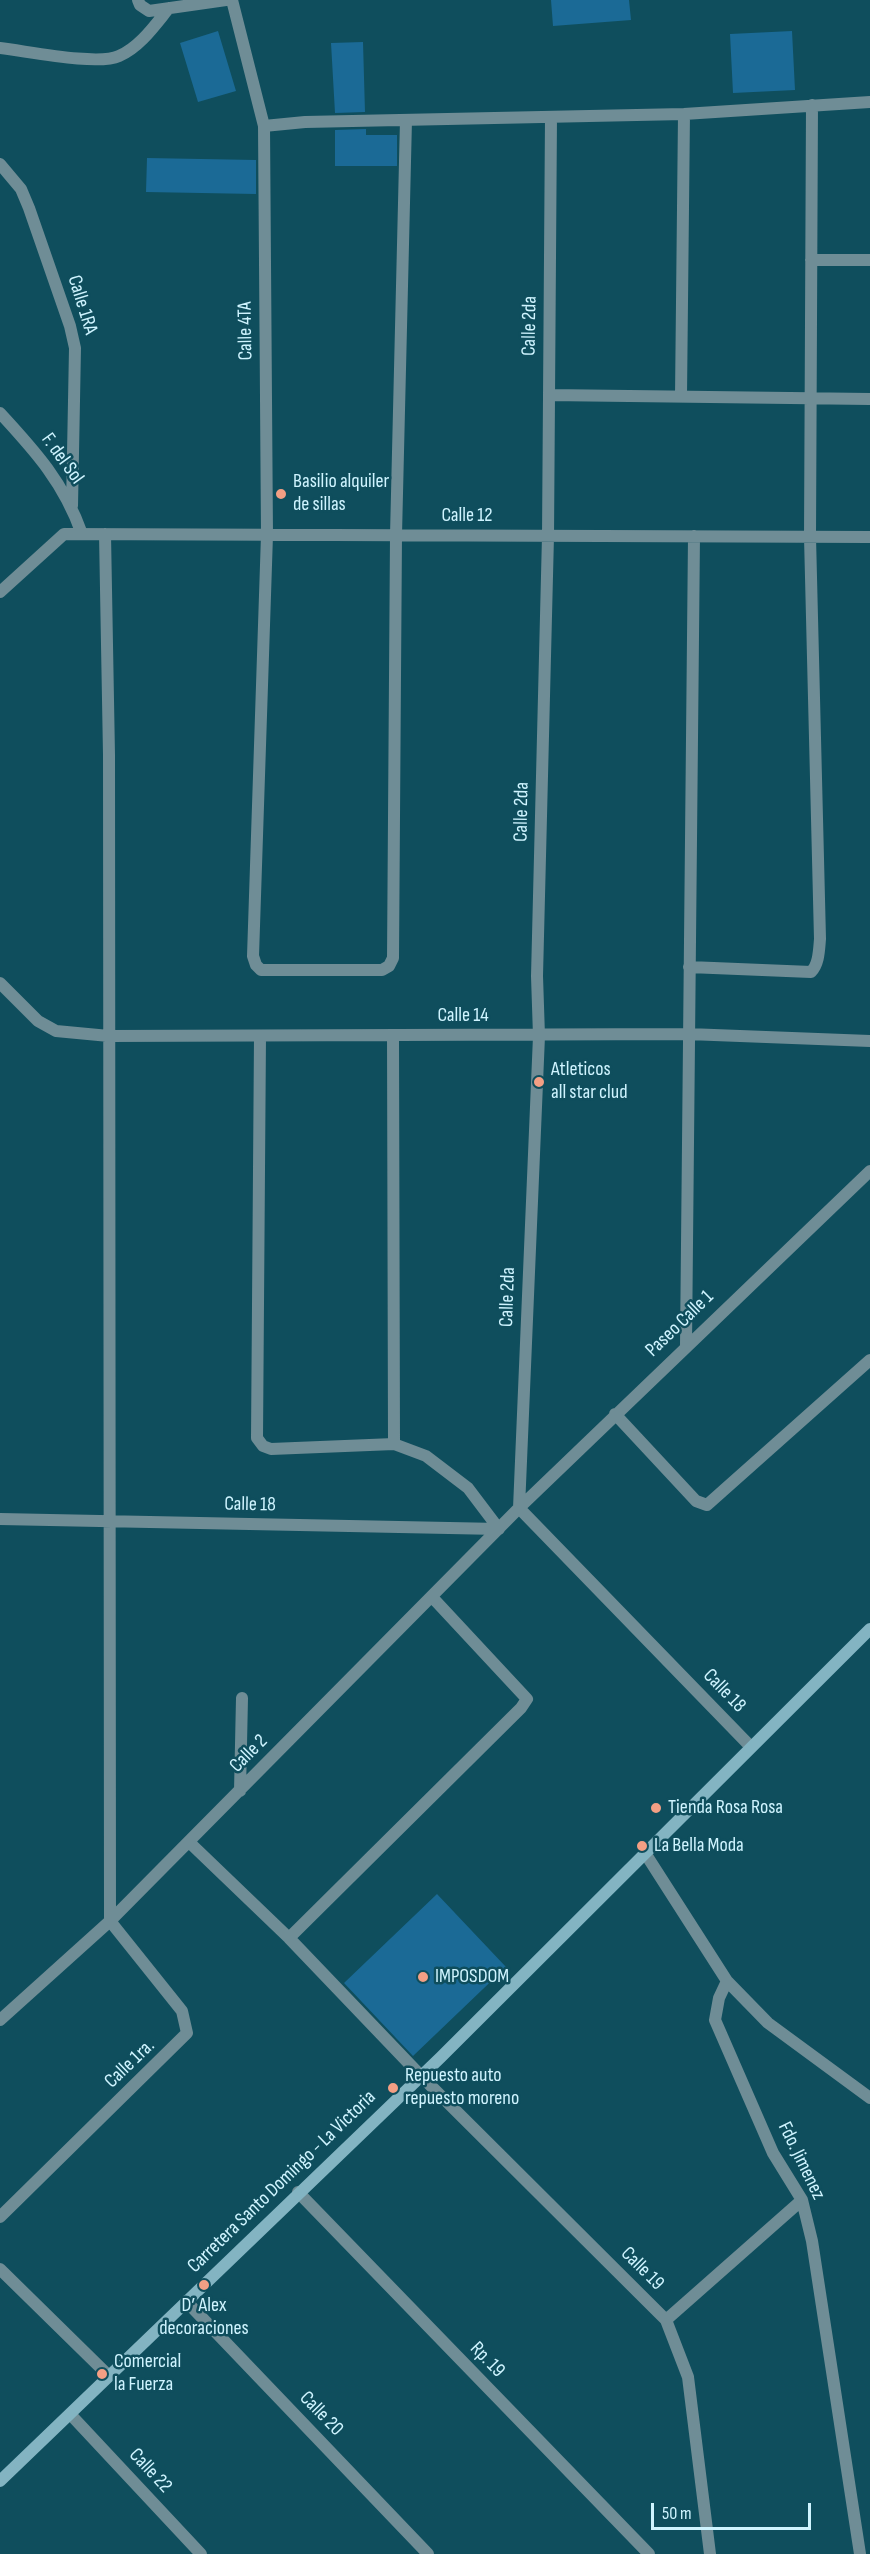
<!DOCTYPE html>
<meta charset="utf-8">
<style>
body{margin:0}
#map{position:relative;width:870px;height:2554px;overflow:hidden;background:#0f4e5d;font-family:"Sofia Sans Condensed",sans-serif}
canvas{display:block}
.scale{position:absolute;left:651px;top:2503px;width:160px;height:27px;box-sizing:border-box;border:3px solid #cff4ff;border-top:0;padding-left:8px;font-size:18px;line-height:21px;white-space:nowrap;color:#cff4ff;-webkit-text-stroke:4px #0f4e5d;paint-order:stroke}
</style>
<div id="map">
<canvas width="870" height="2554"></canvas>
<div class="scale">50 m</div>
</div>
<script>
const ctx = document.querySelector('canvas').getContext('2d');
ctx.lineJoin = 'round';
function fillPath(path, color) { ctx.fillStyle = color; ctx.fill(path, 'evenodd'); }
function stroke(path, color, width, dash) { ctx.strokeStyle = color; ctx.lineWidth = width; ctx.lineCap = dash ? 'butt' : 'round'; ctx.setLineDash(dash || []); ctx.stroke(path); }
function label(font, color, halo, rows, align = 'center') {
  ctx.font = font + ' "Sofia Sans Condensed",sans-serif'; ctx.lineWidth = 5; ctx.setLineDash([]); ctx.textBaseline = 'middle'; ctx.strokeStyle = halo; ctx.fillStyle = color; for (const [text, x, y, turn = 0] of rows) {
    ctx.save(); ctx.translate(x, y); ctx.rotate((+turn || 0) * Math.PI / 180); ctx.textAlign = isNaN(turn) ? turn : align; if (halo) ctx.strokeText(text, 0, 0); ctx.fillText(text, 0, 0); ctx.restore();
  }
}
fillPath(new Path2D(`
 M551,0H629L631,20L553,26Z
 M218,31L236,91L198,102L180,43Z
 M792,31L795,90L733,93L730,34Z
 M363,42L365,112L335,113L331,43Z
 M366,129V135H397V166H335V130Z
 M147,158L256,160V194L146,192Z
 M437,1894L506,1967L413,2056L344,1983Z`), '#1b6a96');
stroke(new Path2D(`
 M138,0L140,5L149,11L226,0
 M232,0L264,126L267,535L253,956L256,965L261,970H382L389,966L393,958L396,535L406,120
 M0,48C27,51 97,66 119,56C140,47 155,25 169,8
 M264,126L305,122L684,114L870,102
 M0,164L21,189L29,208L70,326L75,348L72,506
 M811,260H870
 M549,395L870,399
 M681,396L684,114
 M0,413C36,452 64,483 82,534
 M0,592L64,534L870,537
 M689,967L811,972C819,964 819,950 820,939L810,537L812,105
 M0,983L38,1021L56,1031L109,1036L688,1034L870,1041
 M393,1035L394,1444
 M260,1036L257,1438L263,1446L271,1449L394,1444L426,1456L468,1488L499,1529
 M686,1345L694,536
 M615,1414L696,1501L707,1505L870,1360
 M519,1508L539,1036L537,976L548,536L551,117
 M519,1508L751,1747
 M0,1519L499,1529
 M240,1791L242,1698
 M189,1842L289,1938L421,2076L666,2320L688,2377L710,2554
 M645,1853L727,1981L719,1998L715,2020L773,2153L802,2200L812,2241L860,2554
 M289,1938L521,1708L527,1699L432,1597
 M727,1981L768,2023L870,2098
 M0,2020L110,1921L519,1508L870,1171
 M298,2192L649,2554
 M0,2217L187,2033L182,2011L110,1921L109,755L105,534
 M0,2269L109,2376
 M186,2301L428,2554
 M666,2320L802,2200
 M71,2415L201,2554`), '#6f8d96', 12);
stroke(new Path2D(`
 M0,2481L440,2058L870,1629`), '#83b4c2', 12);
for (const [x, y, r, color] of [
 [281,494,6,"#f39f84"],
 [539,1082,6,"#f39f84"],
 [656,1808,6,"#f39f84"],
 [642,1846,6,"#f39f84"],
 [423,1977,6,"#f39f84"],
 [393,2088,6,"#f39f84"],
 [204,2285,6,"#f39f84"],
 [102,2374,6,"#f39f84"]
]) { const dot = new Path2D(); dot.arc(x, y, r, 0, 2 * Math.PI); ctx.fillStyle = color; ctx.fill(dot); stroke(dot, '#0f4e5d', 2); }
label('20px', '#cff4ff', '#0f4e5d', [
 ["Calle 1RA",82,305,73],
 ["Calle 2da",530,326,-89],
 ["Calle 4TA",246,331,-91],
 ["F. del Sol",62,459,54],
 ["Calle 12",467,516],
 ["Calle 2da",522,812,-89],
 ["Calle 14",463,1016],
 ["Calle 2da",508,1297,-88],
 ["Paseo Calle 1",680,1324,-44],
 ["Calle 18",250,1505,1],
 ["Calle 18",724,1691,46],
 ["Calle 2",249,1754,-45],
 ["Calle 1ra.",130,2064,-44],
 ["Fdo. Jimenez",801,2161,64],
 ["Carretera Santo Domingo - La Victoria",282,2182,-44],
 ["Calle 19",642,2269,45],
 ["Rp. 19",487,2360,46],
 ["Calle 20",321,2414,46],
 ["Calle 22",150,2471,47]
]);
label('20px', '#cff4ff', '#0f4e5d', [
 ["Basilio alquiler",293,482],
 ["de sillas",293,505],
 ["Atleticos",551,1070],
 ["all star clud",551,1093],
 ["Tienda Rosa Rosa",668,1808],
 ["La Bella Moda",654,1846],
 ["IMPOSDOM",435,1977],
 ["Repuesto auto",405,2076],
 ["repuesto moreno",405,2099],
 ["D’ Alex",204,2306,"center"],
 ["decoraciones",204,2329,"center"],
 ["Comercial",114,2362],
 ["la Fuerza",114,2385]
], 'left');
</script>
